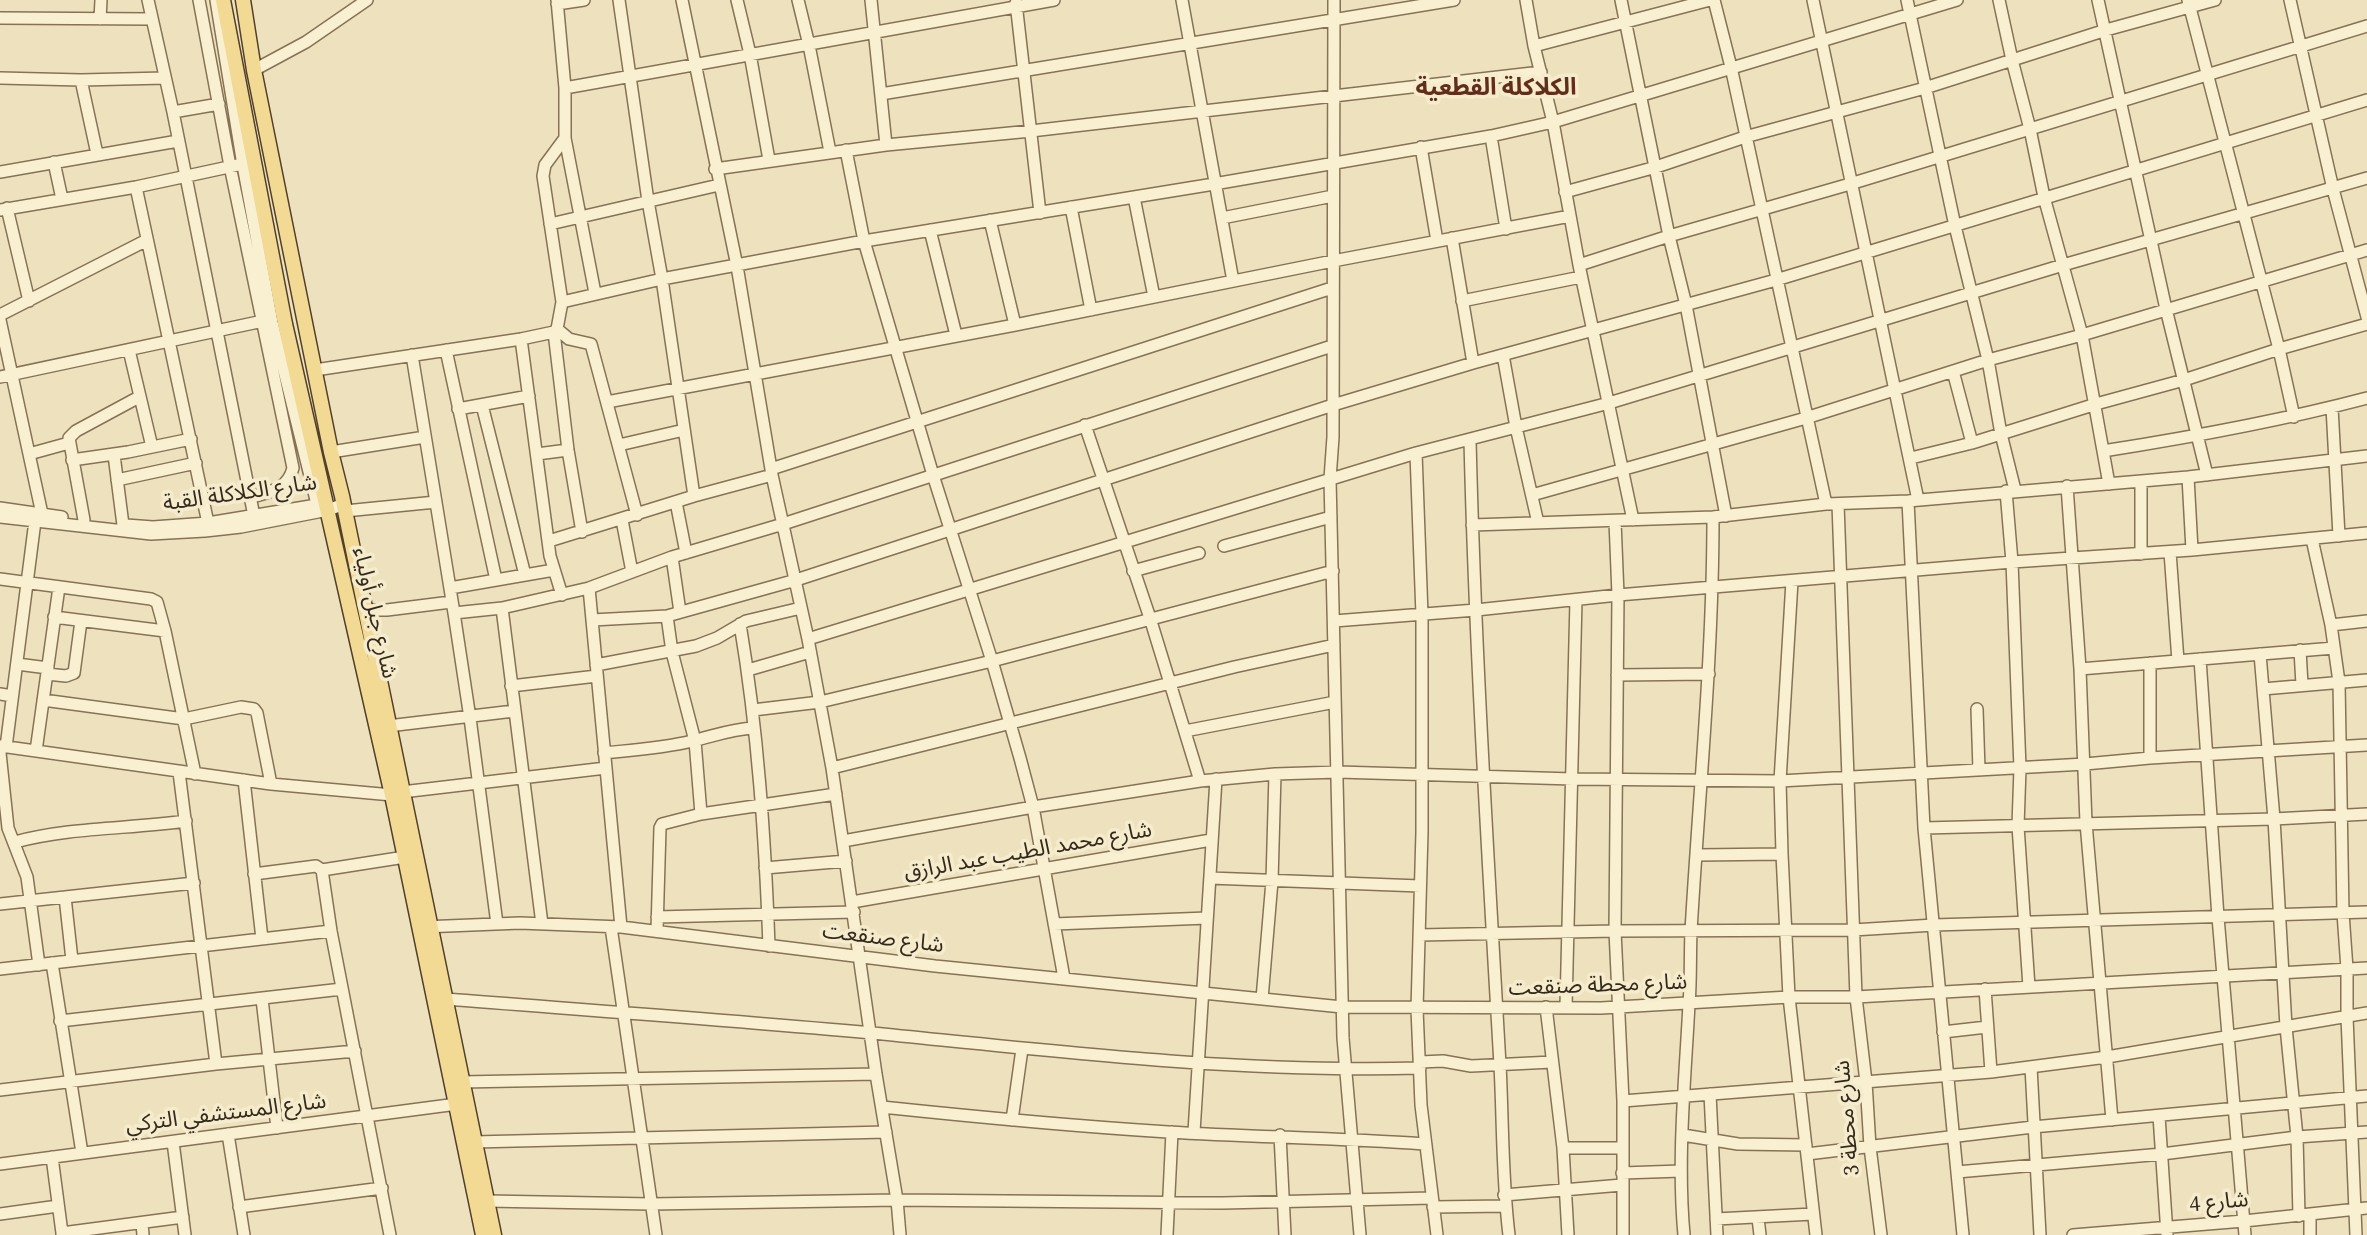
<!DOCTYPE html>
<meta charset="utf-8">
<style>
body{margin:0}
canvas{display:block;background:#eee2be}
</style>
<canvas width="2367" height="1235"></canvas>
<script>
const ctx = document.querySelector('canvas').getContext('2d');
ctx.lineJoin = 'round';
function stroke(path, color, width, dash) { ctx.strokeStyle = color; ctx.lineWidth = width; ctx.lineCap = dash ? 'butt' : 'round'; ctx.setLineDash(dash || []); ctx.stroke(path); }
function label(font, color, halo, rows, align = 'center') {
  ctx.font = font + ' "Source Serif 4","Noto Sans Arabic",serif'; ctx.lineWidth = 7; ctx.setLineDash([]); ctx.textBaseline = 'middle'; ctx.strokeStyle = halo; ctx.fillStyle = color; for (const [text, x, y, turn = 0] of rows) {
    ctx.save(); ctx.translate(x, y); ctx.rotate((+turn || 0) * Math.PI / 180); ctx.textAlign = isNaN(turn) ? turn : align; if (halo) ctx.strokeText(text, 0, 0); ctx.fillText(text, 0, 0); ctx.restore();
  }
}
const minor = new Path2D(`
 M148,0L173,112L254,516
 M199,0L230,166L293,468C288,489 270,492 252,497
 M216,0L243,165L272,322L317,504
 M557,0L565,88V138L595,293
 M619,0L648,201L662,279L694,496
 M682,0L737,266L772,475L808,639L832,768L876,1074L897,1200L900,1235
 M737,0L750,54L769,160
 M798,0L809,45L830,152
 M871,0L886,145
 M1182,0L1233,281
 M1334,0L1333,437L1330,479L1343,1038L1360,1235
 M1526,0L1534,46L1553,122L1579,265L1633,520
 M1621,0L1669,236L1686,305L1726,516
 M1714,0L1731,67L1826,504
 M1813,0L1918,500
 M1907,0L1955,226L1988,360L2001,434L2015,490
 M1999,0L2012,60L2030,129L2044,197L2082,335L2109,484
 M2098,0L2166,309L2207,475
 M2188,0L2279,349L2294,417
 M2290,0L2333,189L2367,317
 M1016,3L1040,213
 M557,4L584,0
 M0,18L151,19
 M100,19L101,0
 M1534,46L1710,0
 M254,70L306,42L367,0
 M0,78L81,80L165,78
 M81,80L97,154
 M565,88L1054,0
 M881,94L1454,0
 M173,112L219,104
 M1491,136L1506,229
 M1421,147L1437,241
 M846,150L864,241L933,475L992,661L1020,758L1033,807L1064,978
 M54,162L62,199
 M715,169L886,145L1031,131L1541,72
 M0,172L178,141
 M136,187L208,523
 M1565,192L1656,167L1745,137L1925,88L2106,30L2215,0
 M1134,197L1154,297
 M1071,207L1091,310
 M7,208L29,301
 M0,210L136,187L238,165
 M1222,218L1333,196
 M990,220L1015,325
 M550,224L719,185
 M930,230L956,335
 M1452,238L1473,363
 M1579,265L1669,236L1850,184L2367,26
 M1462,301L1581,277
 M562,302L662,279L864,241L1214,184L1491,136L1553,122L1957,0
 M0,315L147,240
 M0,320L42,514
 M557,329L569,339L591,344L637,515
 M557,329L562,302L543,176L545,165L565,138
 M554,332L568,450L582,532
 M521,339L550,556L562,595
 M129,350L152,447
 M446,350L496,580
 M412,355L454,613L502,608L589,588L672,557L783,524L1332,346
 M1503,355L1516,427L1538,523
 M315,370L521,339L554,332L557,329
 M1953,371L1972,443
 M0,377L263,321
 M607,402L1015,325L1333,261L1570,216
 M482,405L525,575
 M2332,407L2339,536
 M458,409L529,396
 M1085,425L1150,618L1200,781
 M1470,440C1475,648 1488,857 1500,1065C1503,1122 1502,1179 1509,1235
 M619,445L684,430
 M2103,451C2192,437 2280,421 2367,398
 M331,452L425,437
 M1416,453L1422,615V832L1417,1009L1421,1105L1437,1235
 M29,454L69,443
 M537,454L568,450
 M114,455L123,525
 M1911,458L1972,443L2096,404L2184,380L2279,349L2367,324
 M72,460L128,452L191,439
 M771,469L1332,288
 M2188,477L2192,550
 M117,480L196,463
 M2067,486L2080,669L2086,823L2112,1120
 M2006,491L2012,562L2020,768L2018,826L2029,987
 M1532,495L1806,418L1988,360L2082,335L2367,250
 M1908,501L1924,828L1963,1235
 M676,502L686,553
 M1838,504L1856,997L1866,1082L1870,1147L1881,1235
 M0,508L62,517
 M345,511L436,502
 M0,517L151,534L205,531L241,527L328,510L344,504
 M84,520L69,438L76,431L139,397
 M622,520L632,572
 M1615,521L1618,595L1615,931L1623,1101V1235
 M126,525L153,527L208,523L323,504
 M1472,525L1713,517L1826,504L1908,501L2188,477L2367,456
 M2312,539L2331,625L2339,682L2343,913L2347,969V1017L2356,1235
 M549,541L694,496L772,475
 M1224,546L1331,517
 M2170,552L2178,661
 M2141,554V481
 M672,557L680,612
 M1133,571L1199,553
 M0,579L151,599L157,602L165,631L195,774
 M1792,581L1780,781L1782,854L1789,997L1816,1235
 M450,588L554,570
 M589,588L621,927
 M502,608L542,924
 M365,610H387L451,602
 M454,613L470,718L497,924
 M54,617L165,631
 M592,620L667,616
 M1334,621L1476,610L1618,595L2012,562L2192,550L2367,533
 M740,624C758,731 765,838 769,946
 M2331,625L2367,621
 M808,639L1416,453L1609,403L2063,265L2367,178
 M2300,650L2302,685
 M2260,654L2274,819L2286,1027L2297,1137L2299,1216
 M2200,659L2218,917L2245,1235
 M2150,663V758
 M17,664L48,668
 M596,665L696,646L717,638L746,621L801,608
 M2080,669L2334,648
 M748,670L810,652
 M47,674L66,676L74,673L81,621
 M1617,675L1709,674
 M511,686L597,676
 M2263,689L2367,680
 M0,694L12,696
 M43,700L184,719L241,707L254,709L257,713L271,784
 M1977,709L1979,770
 M753,710L820,702L992,661L1333,571
 M388,726L514,711
 M1185,731L1335,702
 M0,746L271,784L392,795
 M6,747L35,521
 M36,751L59,587
 M0,753L8,828L27,877L39,965
 M604,753C634,750 664,748 692,741C714,736 731,729 754,728
 M832,768L1234,667L1334,645
 M179,772L216,1064
 M244,780L262,939
 M402,792L606,768
 M701,814L695,741L672,652L667,616L796,580L1333,405L1473,363L1776,280L2367,100
 M1924,828L2274,819L2367,814
 M843,841L1033,807L1200,781L1275,774L1338,772L1573,779L1780,781L2085,764L2150,758L2367,745
 M15,842C71,827 129,829 186,821
 M1698,855L1782,854
 M765,868L846,861
 M322,870L405,857
 M254,874L316,866L322,870L331,931L390,1235
 M1210,878L1420,886
 M65,897L72,960
 M852,902L1211,840
 M0,904L194,883
 M657,917L854,912
 M1054,924L1207,918
 M423,927L520,923L621,927L935,966L1342,1007L1601,1008L1789,997H1856L2367,968
 M611,927L656,1235
 M657,930L660,828L662,824L701,814L836,794
 M1419,935L1615,931L1853,930L1934,925L2367,912
 M52,963L82,1153
 M0,969L331,931
 M1985,989L1991,1072
 M262,999L277,1128
 M445,999C587,1010 730,1020 872,1033C1054,1051 1236,1073 1420,1068
 M1262,999L1272,881L1275,774
 M1546,1007L1563,1148L1568,1235
 M1566,1007L1576,600
 M60,1021L342,989
 M1943,1032L1987,1027
 M1420,1062L1443,1061L1471,1066L1552,1062
 M2031,1067L2040,1235
 M462,1082L876,1074
 M0,1090L216,1064L355,1051
 M1710,1094L1717,1235
 M1623,1101L1991,1072L2107,1057L2367,1013
 M882,1107C977,1117 1072,1126 1168,1132C1253,1137 1339,1138 1424,1144
 M2159,1116L2167,1234
 M1012,1120L1022,1049
 M1194,1132L1216,779
 M228,1134L244,1235
 M1280,1135L1285,1235
 M1683,1135L1738,1144L1806,1145
 M173,1142L185,1235
 M474,1142L886,1132
 M1563,1148H1622
 M1807,1154L2033,1127L2367,1096
 M52,1157L62,1233
 M0,1164L457,1104
 M1957,1172L2162,1154L2297,1137L2367,1132
 M1622,1173L1681,1171
 M1504,1195L1622,1185
 M487,1201L651,1204L897,1200L1223,1203L1432,1198
 M239,1207L382,1188
 M1433,1207L1505,1206
 M0,1214L58,1206
 M2310,1215V1235
 M1758,1218L1760,1235
 M1716,1219L1813,1214
 M142,1223L143,1235
 M62,1235V1233L183,1217
 M1167,1235L1172,1132
 M1684,1235C1677,1158 1685,1081 1689,1004C1691,979 1690,955 1691,931C1699,793 1713,655 1713,517
 M2073,1235L2244,1221L2367,1208`);
const major = new Path2D(`
 M223,0L285,324L392,795L483,1235
 M243,0L254,70L331,452L342,496L494,1235`);
stroke(minor, '#867357', 14);
stroke(major, '#53402b', 17);
stroke(minor, '#f9efd1', 11);
stroke(major, '#f2da94', 14);
label('22px', '#35291c', '#f5eccd', [
 ["شارع الكلاكلة القبة",240,494,-8],
 ["شارع جبل أولياء",374,613,77],
 ["شارع محمد الطيب عبد الرازق",1028,852,-10],
 ["شارع صنقعت",883,939,7],
 ["شارع محطة صنقعت",1598,986,-2],
 ["شارع المستشفي التركي",226,1114,-7],
 ["شارع محطة 3",1848,1118,-95],
 ["شارع 4",2219,1203,-5]
]);
label('bold 24px', '#622e1b', '#f5eccd', [
 ["الكلاكلة القطعية",1496,89]
]);
</script>
